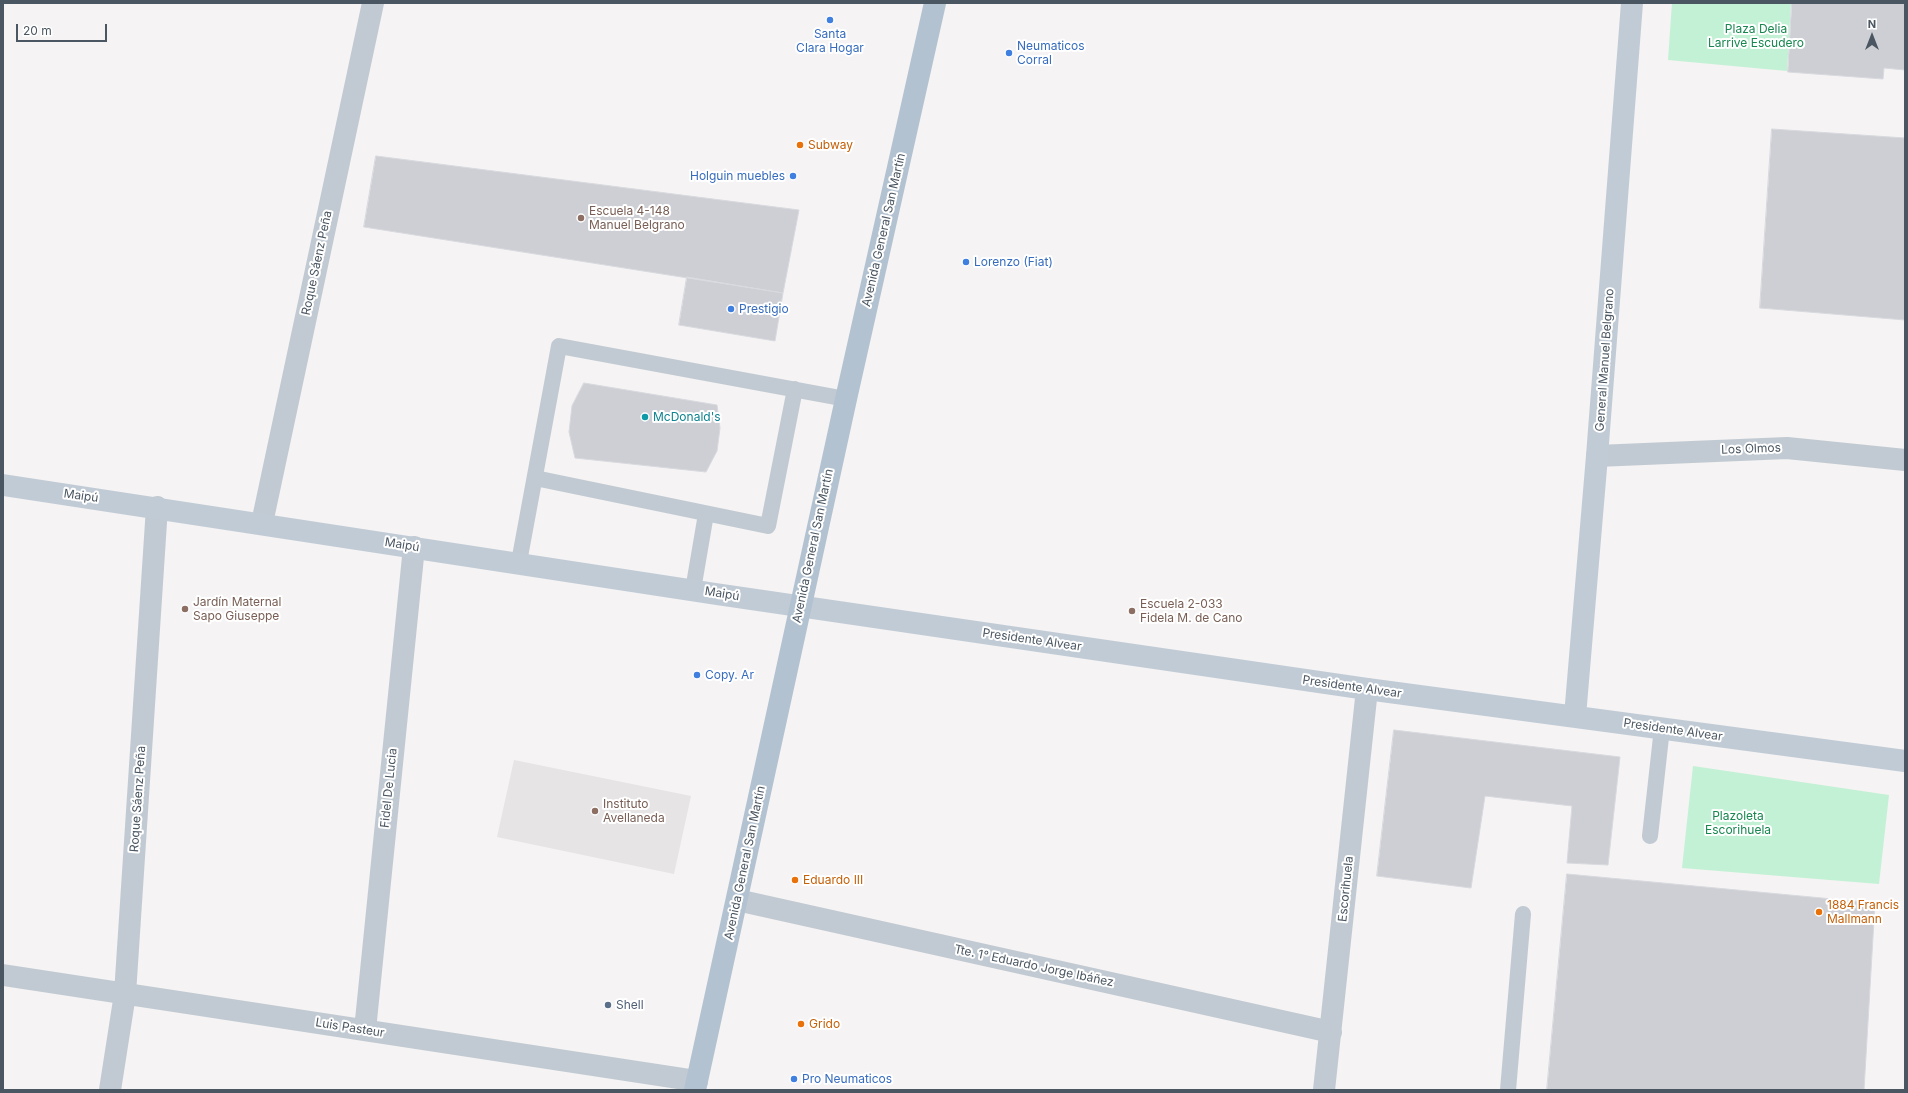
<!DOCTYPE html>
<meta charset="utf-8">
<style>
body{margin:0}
#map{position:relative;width:1908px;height:1093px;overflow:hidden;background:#f5f3f3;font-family:Inter,sans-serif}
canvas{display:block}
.frame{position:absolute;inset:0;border:4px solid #4a5661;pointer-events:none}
.north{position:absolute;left:1852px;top:16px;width:40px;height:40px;-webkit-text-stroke:3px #fff;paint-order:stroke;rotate:0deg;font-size:11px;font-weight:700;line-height:16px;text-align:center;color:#4a5661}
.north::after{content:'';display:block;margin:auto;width:14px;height:18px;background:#4a5661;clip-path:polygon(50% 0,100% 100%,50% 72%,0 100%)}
.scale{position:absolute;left:16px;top:24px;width:91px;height:18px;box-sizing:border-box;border:2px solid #4a5661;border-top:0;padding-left:5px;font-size:12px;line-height:14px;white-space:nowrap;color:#4a5661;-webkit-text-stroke:3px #fff;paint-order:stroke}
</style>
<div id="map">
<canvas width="1908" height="1093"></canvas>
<div class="frame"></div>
<div class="north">N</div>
<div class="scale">20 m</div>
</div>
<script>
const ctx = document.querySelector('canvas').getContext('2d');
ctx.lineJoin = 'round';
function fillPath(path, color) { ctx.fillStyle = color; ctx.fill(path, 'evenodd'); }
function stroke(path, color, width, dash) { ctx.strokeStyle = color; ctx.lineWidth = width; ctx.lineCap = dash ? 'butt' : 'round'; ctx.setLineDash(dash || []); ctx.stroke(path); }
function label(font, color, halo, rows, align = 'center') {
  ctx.font = font + ' Inter,sans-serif'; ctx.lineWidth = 4; ctx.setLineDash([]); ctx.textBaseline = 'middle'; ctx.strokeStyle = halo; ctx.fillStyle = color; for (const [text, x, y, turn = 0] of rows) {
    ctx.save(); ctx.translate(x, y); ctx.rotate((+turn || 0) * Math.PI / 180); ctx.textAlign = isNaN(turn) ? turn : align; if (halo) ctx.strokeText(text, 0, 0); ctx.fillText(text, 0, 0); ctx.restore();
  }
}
fillPath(new Path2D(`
 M514,760L691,796L674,874L497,837Z`), '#e6e4e5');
fillPath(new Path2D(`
 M1672,3H1791L1787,71L1668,60Z
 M1693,766L1889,795L1879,884L1682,868Z`), '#c3f1d5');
const building = new Path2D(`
 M1792,3H1905V70L1884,68L1883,79L1788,72Z
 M1772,129L1905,138V320L1760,308Z
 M376,156L799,210L783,293L364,227Z
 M687,277L783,293L775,341L679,325Z
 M584,383L717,405L720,428L717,451L706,472L575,458L569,432L572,406Z
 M1394,730L1620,757L1608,865L1567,863L1572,806L1485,796L1471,888L1377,876Z
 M1567,874L1875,903L1864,1090H1547Z`);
fillPath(building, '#cdcfd5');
stroke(building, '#d7d9de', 1);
stroke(new Path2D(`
 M535,478L768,526L795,389
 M519,562L559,346L846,399
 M693,590L706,514
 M1650,836L1662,728
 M1508,1090L1523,914`), '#c1cad2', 16);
stroke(new Path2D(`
 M1597,456L1787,448L1905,460
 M262,523L373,3
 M737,900L1331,1032
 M3,975L697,1081
 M365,1030L414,547
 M110,1090L125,994L157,507
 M1324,1090L1367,689`), '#c1cad2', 22);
stroke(new Path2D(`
 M3,485L716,594L1367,689L1905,761
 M1575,716L1597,456L1632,3`), '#c1cbd6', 22);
stroke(new Path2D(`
 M695,1090L846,399L935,3`), '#b3c2d1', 22);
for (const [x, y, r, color] of [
 [830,20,4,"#3f7fe0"],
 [1009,53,4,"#3f7fe0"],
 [800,145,4,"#e8710a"],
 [793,176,4,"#3f7fe0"],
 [581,218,4,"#8d6e63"],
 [966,262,4,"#3f7fe0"],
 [731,309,4,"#3f7fe0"],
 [645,417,4,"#0f9aa8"],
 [185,609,4,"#8d6e63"],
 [1132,611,4,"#8d6e63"],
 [697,675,4,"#3f7fe0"],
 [595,811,4,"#8d6e63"],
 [795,880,4,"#e8710a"],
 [1819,912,4,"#e8710a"],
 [608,1005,4,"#5c6f8a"],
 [801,1024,4,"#e8710a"],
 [794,1079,4,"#3f7fe0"]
]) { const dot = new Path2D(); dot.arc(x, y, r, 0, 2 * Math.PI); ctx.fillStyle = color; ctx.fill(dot); stroke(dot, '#fff', 1.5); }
label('12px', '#17864f', '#fff', [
 ["Plaza Delia",1756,29],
 ["Larrive Escudero",1756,43],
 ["Plazoleta",1738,816],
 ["Escorihuela",1738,830]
]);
label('12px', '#366cbe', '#fff', [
 ["Santa",830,34,"center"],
 ["Clara Hogar",830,48,"center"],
 ["Neumaticos",1017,46],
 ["Corral",1017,60],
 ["Holguin muebles",785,176,"right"],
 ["Lorenzo (Fiat)",974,262],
 ["Prestigio",739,309],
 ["Copy. Ar",705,675],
 ["Pro Neumaticos",802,1079]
], 'left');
label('12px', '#c56008', '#fff', [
 ["Subway",808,145],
 ["Eduardo III",803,880],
 ["1884 Francis",1827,905],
 ["Mallmann",1827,919],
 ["Grido",809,1024]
], 'left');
label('12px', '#785e54', '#fff', [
 ["Escuela 4-148",589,211],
 ["Manuel Belgrano",589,225],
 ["Jardín Maternal",193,602],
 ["Sapo Giuseppe",193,616],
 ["Escuela 2-033",1140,604],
 ["Fidela M. de Cano",1140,618],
 ["Instituto",603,804],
 ["Avellaneda",603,818]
], 'left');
label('12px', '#4a5661', '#fff', [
 ["Avenida General San Martín",884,230,-77],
 ["Roque Sáenz Peña",317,263,-78],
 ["General Manuel Belgrano",1605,360,-86],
 ["Los Olmos",1751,449,-2],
 ["Maipú",81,496,8],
 ["Maipú",402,545,9],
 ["Avenida General San Martín",813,546,-78],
 ["Maipú",722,594,9],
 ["Presidente Alvear",1032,640,8],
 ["Presidente Alvear",1352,687,8],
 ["Presidente Alvear",1673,730,8],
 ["Fidel De Lucia",389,788,-84],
 ["Roque Sáenz Peña",138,799,-86],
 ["Avenida General San Martín",745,863,-78],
 ["Escorihuela",1346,889,-84],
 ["Tte. 1° Eduardo Jorge Ibáñez",1034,966,12],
 ["Luis Pasteur",350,1028,9]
]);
label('12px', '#0d838f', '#fff', [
 ["McDonald's",653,417]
], 'left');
label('12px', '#4e5e75', '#fff', [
 ["Shell",616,1005]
], 'left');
</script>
